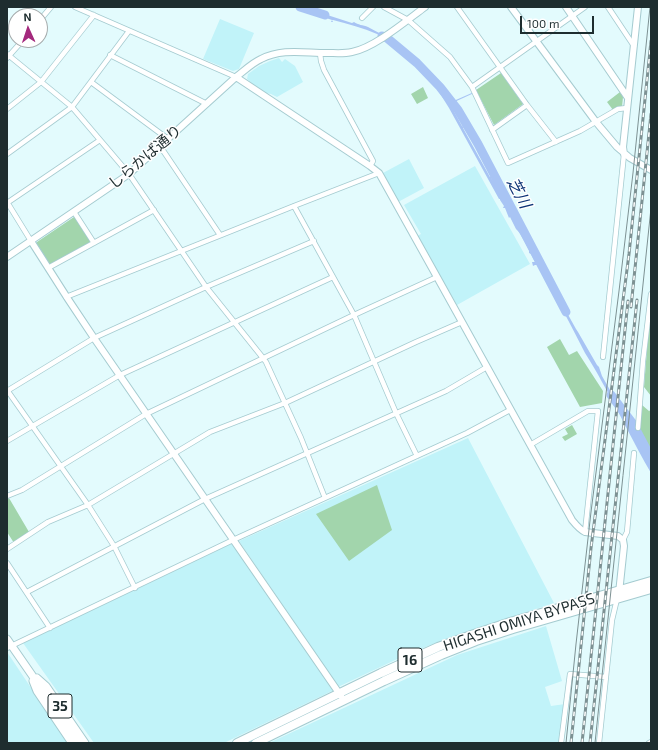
<!DOCTYPE html>
<meta charset="utf-8">
<style>
body{margin:0}
#map{position:relative;width:658px;height:750px;overflow:hidden;background:#e3fbfd;font-family:"Exo 2",sans-serif}
canvas{display:block}
.frame{position:absolute;inset:0;border:8px solid #1e2d2f;pointer-events:none}
.north{position:absolute;left:8px;top:8px;width:40px;height:40px;box-sizing:border-box;background:#fff;border:1px solid #a5abac;border-radius:50%;rotate:357deg;font-size:11px;font-weight:700;line-height:16px;text-align:center;color:#1e2d2f}
.north::after{content:'';display:block;margin:auto;width:14px;height:18px;background:#a4297d;clip-path:polygon(50% 0,100% 100%,50% 72%,0 100%)}
.scale{position:absolute;left:520px;top:16px;width:74px;height:18px;box-sizing:border-box;border:2px solid #1e2d2f;border-top:0;padding-left:5px;font-size:12px;line-height:14px;white-space:nowrap;color:#1e2d2f;-webkit-text-stroke:3px #fff;paint-order:stroke}
</style>
<div id="map">
<canvas width="658" height="750"></canvas>
<div class="frame"></div>
<div class="north">N</div>
<div class="scale">100 m</div>
</div>
<script>
const ctx = document.querySelector('canvas').getContext('2d');
ctx.lineJoin = 'round';
function fillPath(path, color) { ctx.fillStyle = color; ctx.fill(path, 'evenodd'); }
function stroke(path, color, width, dash) { ctx.strokeStyle = color; ctx.lineWidth = width; ctx.lineCap = dash ? 'butt' : 'round'; ctx.setLineDash(dash || []); ctx.stroke(path); }
function label(font, color, halo, rows, align = 'center') {
  ctx.font = font + ' "Exo 2","Noto Sans JP",sans-serif'; ctx.lineWidth = 3; ctx.setLineDash([]); ctx.textBaseline = 'middle'; ctx.strokeStyle = halo; ctx.fillStyle = color; for (const [text, x, y, turn = 0] of rows) {
    ctx.save(); ctx.translate(x, y); ctx.rotate((+turn || 0) * Math.PI / 180); ctx.textAlign = isNaN(turn) ? turn : align; if (halo) ctx.strokeText(text, 0, 0); ctx.fillText(text, 0, 0); ctx.restore();
  }
}
fillPath(new Path2D(`
 M220,19L254,33L239,69L233,71L203,59Z
 M279,58L282,62L285,59L295,66L303,82L277,97L271,94L266,93L256,87L247,79L248,74L259,66L270,61Z
 M409,159L424,188L398,202L383,173Z
 M475,166L530,264L457,305L417,236L421,234L404,205Z
 M468,438L554,603L443,640L408,654L338,687L239,541Z
 M233,543L334,690L224,743H94L23,643Z
 M546,626L562,681L545,687L551,706L565,704L560,743H269L457,655Z
 M7,652L68,743H7Z`), '#c1f3f9');
fillPath(new Path2D(`
 M501,73L523,104L494,125L476,90Z
 M423,87L428,98L417,104L411,94Z
 M620,92L623,97L622,107L613,110L607,102Z
 M74,217H76L91,240V243L51,264L49,263L37,244V242Z
 M651,309V396L644,387L647,349Z
 M560,339L569,355L577,351L603,391L602,403L580,407L547,347Z
 M642,405L649,411L651,410V452L636,425L640,407Z
 M572,425L577,434L565,441L562,437L568,434L565,429Z
 M377,485L392,530L349,561L316,514Z
 M9,498L29,532L14,543L7,532V499Z`), '#a2d5ac');
fillPath(new Path2D(`
 M315,11L352,23L354,22C358,25 363,25 368,27C372,29 377,32 381,34C411,49 434,73 449,103L474,92V93L450,104L462,126L464,127L463,128L490,177L493,175H495V178H491L494,182L499,192L508,207H510L509,209L530,249L539,262L541,267L560,302H561L576,329L578,332L597,365L599,367L602,376L651,462V473C634,444 619,412 602,382C597,372 591,363 585,353C570,324 555,294 538,265H535L533,266L532,262H535L531,254L529,253V250C525,243 522,235 516,229L510,217L509,218L505,208H503L504,206L500,200V199H499L449,108L439,92L440,91C424,68 404,46 377,34C363,28 348,24 333,20H332L333,22H331L332,20L320,16H322L319,14L318,15L314,14Z`), '#a8c4f4');
stroke(new Path2D(`
 M300,7L325,15
 M382,36L387,38L417,63L440,87L458,110L478,144L566,312
 M611,395L633,424L651,458`), '#a8c4f4', 9);
const street = new Path2D(`
 M75,7L236,77
 M384,7L408,20L450,57L472,87L508,163L580,131L618,109L627,108
 M457,7L527,105L556,142
 M608,7L634,46
 M362,18L373,7
 M40,20L51,7
 M320,53L321,61L324,70L373,161L370,166
 M7,54L72,107L129,174L206,287L263,358L266,362L301,438L325,498
 M110,55L207,104
 M7,58L23,40
 M91,82L168,139
 M472,87L585,7
 M7,109L41,82L94,15
 M492,130L527,105
 M160,146L220,235
 M7,154L72,107L129,31
 M7,202L31,241
 M7,203L100,140
 M294,206L354,315L396,413L417,456
 M74,212L94,243
 M48,268L154,210
 M66,297L294,206L379,173
 M603,357L624,154
 M7,390L88,505L114,546L135,588
 M7,391L94,338L206,287L314,241
 M638,428L643,361L651,294
 M7,441L120,375L333,277
 M530,445L588,411H598L585,532
 M7,496L22,490L146,414L354,315L437,277
 M623,540L627,532L634,453
 M7,549L48,522L88,505L210,432L285,403L416,342L462,322
 M7,563L50,628
 M27,592L205,499L446,391L487,367
 M7,648L233,540L467,433L510,410
 M561,743L570,674L606,677
 M599,743L612,620L617,599
 M649,743L651,742`);
const secondary = new Path2D(`
 M511,7L596,122L617,147L630,158L651,170
 M566,7L628,98
 M236,77L370,166L379,173L437,277L572,520C576,525 579,529 585,532L618,536L623,540L624,546L619,593
 M624,154L623,147L638,7
 M31,241L68,299L94,338L341,696
 M7,257L129,174L236,77C244,71 252,63 261,59C282,48 304,53 327,53C335,53 344,54 352,52C374,48 406,21 425,7`);
const primary = new Path2D(`
 M7,639L79,743
 M37,678L46,686L85,743
 M33,681L37,691L72,743`);
const highway = new Path2D(`
 M237,743L381,673L438,647L474,634L510,622L651,581
 M256,743L384,681L441,655L476,641L513,629L651,589`);
stroke(street, '#a5cbd0', 6);
stroke(secondary, '#a5cbd0', 8);
stroke(primary, '#a5cbd0', 9);
stroke(highway, '#a5cbd0', 10);
stroke(street, '#fff', 4.5);
stroke(secondary, '#fff', 6);
stroke(primary, '#fff', 7);
stroke(highway, '#fff', 8);
stroke(new Path2D(`
 M566,743L576,644L591,512L619,291L633,173L650,7
 M595,743L651,208`), '#7d9193', 1);
const rail = new Path2D(`
 M631,307L651,114
 M571,743L591,548L629,254L651,41
 M582,743L628,301
 M590,743L637,300`);
stroke(rail, '#7d9193', 3);
stroke(rail, '#fff', 1.5, [4.5]);
for (const [x, y, w] of [
 [410,660,24],
 [60,706,24]
]) { const box = new Path2D(); box.roundRect(x - w / 2, y - 12, w, 24, 3); ctx.fillStyle = '#fff'; ctx.fill(box); stroke(box, '#1e2d2f', 1); }
label('bold 14px', '#1e2d2f', null, [
 ["16",410,660],
 ["35",60,706]
]);
label('15px', '#1e2d2f', '#fff', [
 ["しらかば通り",145,157,-40],
 ["HIGASHI OMIYA BYPASS",519,622,-18]
]);
label('italic 16px', '#0b3275', '#fff', [
 ["芝川",519,193,62]
]);
</script>
